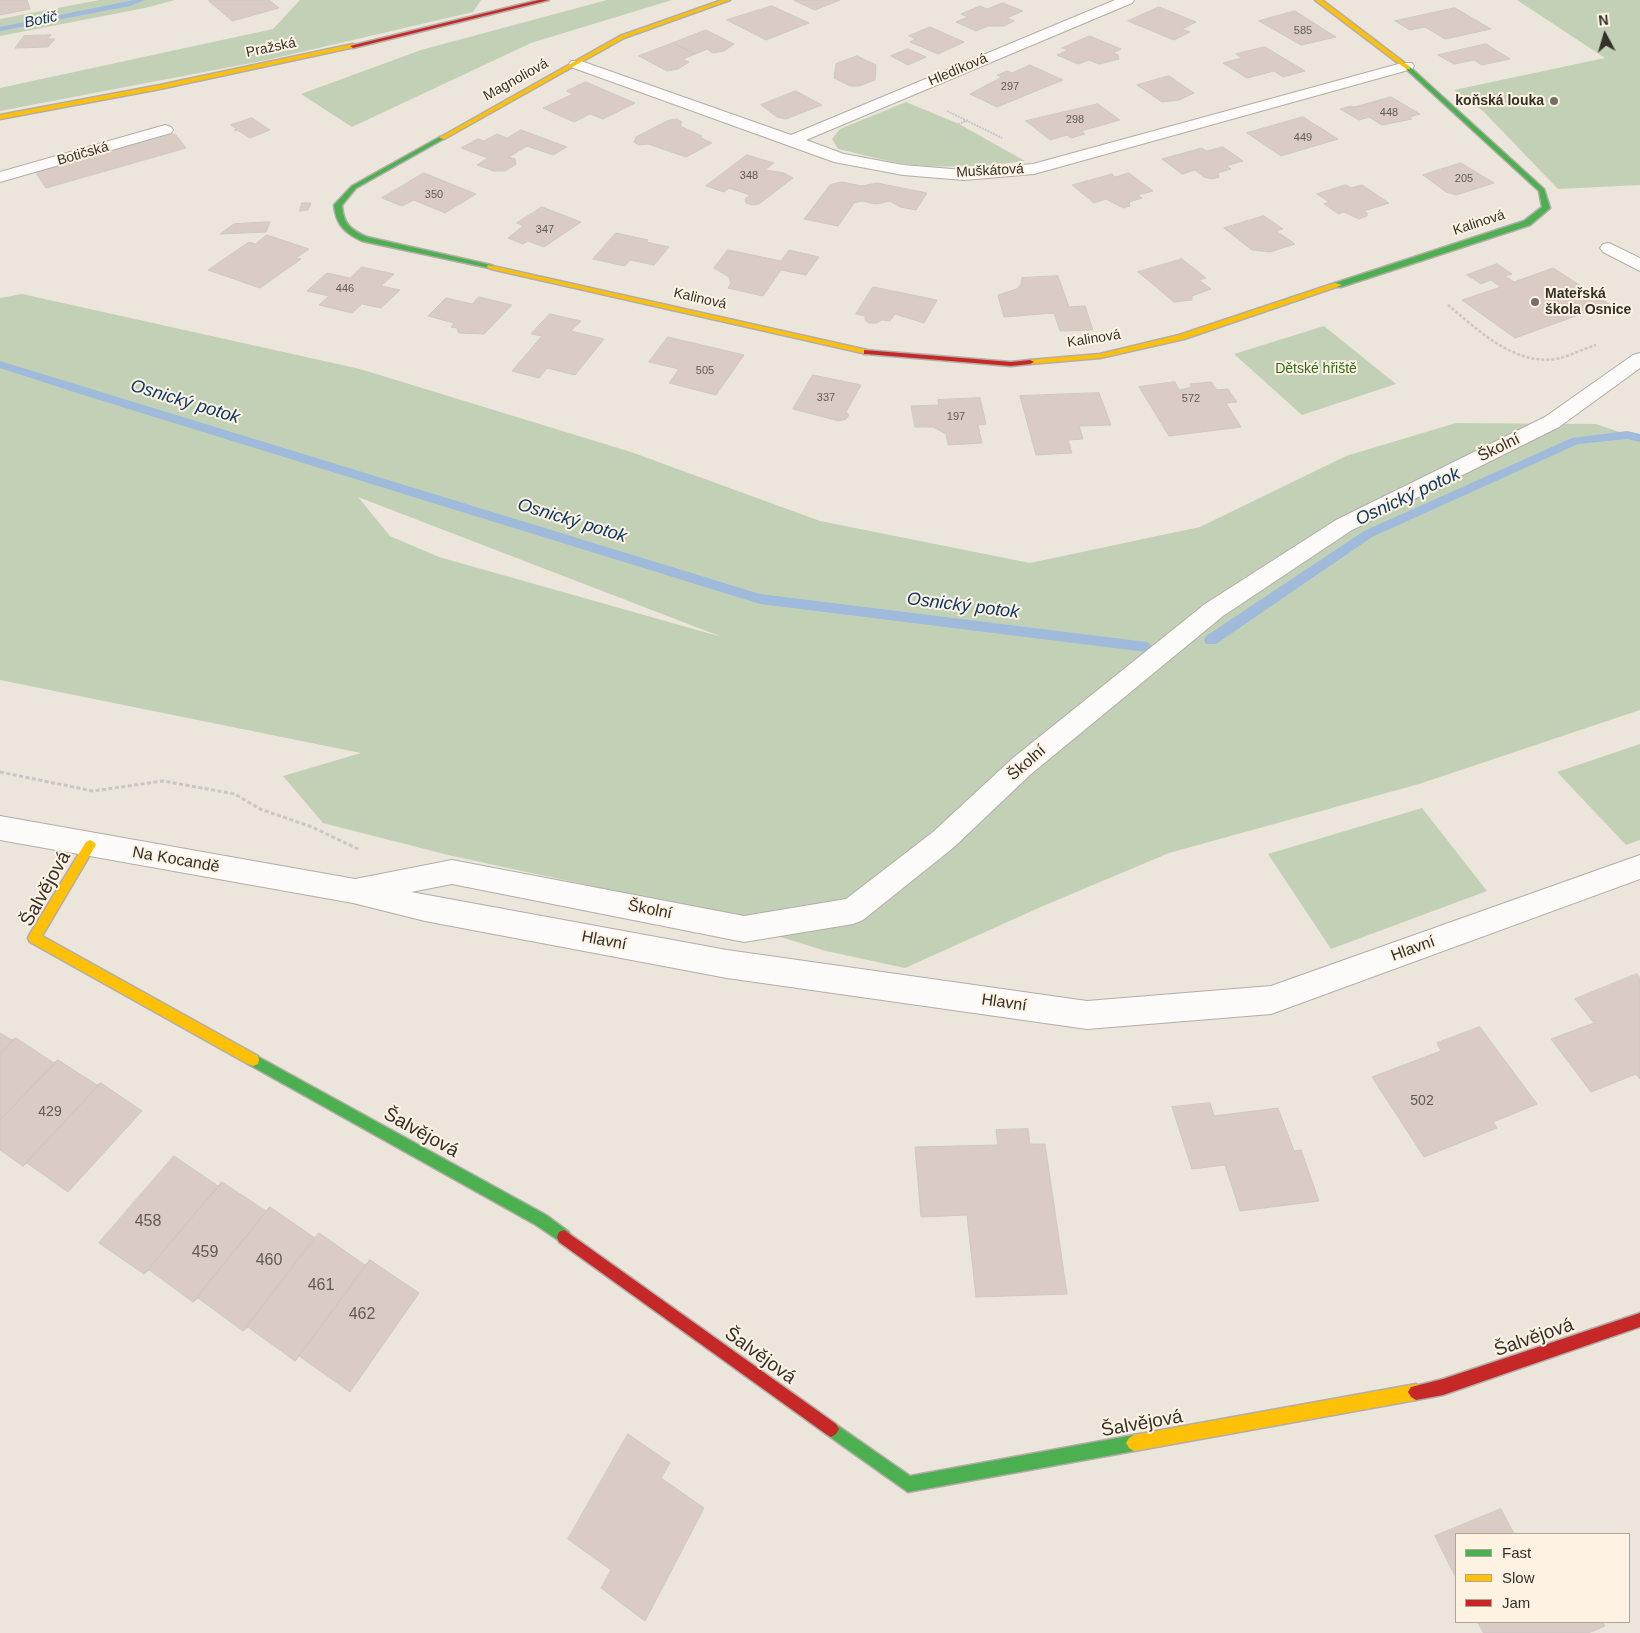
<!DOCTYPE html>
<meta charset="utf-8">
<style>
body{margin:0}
#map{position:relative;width:1640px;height:1633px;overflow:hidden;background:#ebe5dc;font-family:Helvetica,sans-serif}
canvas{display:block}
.legend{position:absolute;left:1455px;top:1533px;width:175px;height:90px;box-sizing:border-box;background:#fef3e3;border:1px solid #ada599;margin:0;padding:6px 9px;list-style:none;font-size:15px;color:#34302a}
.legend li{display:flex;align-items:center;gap:10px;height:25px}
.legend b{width:25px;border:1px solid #ada599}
.north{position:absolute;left:1580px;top:10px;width:50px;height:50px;-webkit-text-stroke:4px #fef3e3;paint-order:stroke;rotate:354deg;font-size:14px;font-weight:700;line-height:20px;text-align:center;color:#34302a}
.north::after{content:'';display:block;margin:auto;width:18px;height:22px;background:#34302a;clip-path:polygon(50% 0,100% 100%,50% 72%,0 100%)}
</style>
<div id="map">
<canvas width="1640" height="1633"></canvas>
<ul class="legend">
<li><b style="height:6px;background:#4caf50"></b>Fast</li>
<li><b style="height:6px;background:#ffc107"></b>Slow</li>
<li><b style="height:6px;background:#c62828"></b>Jam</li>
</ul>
<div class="north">N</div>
</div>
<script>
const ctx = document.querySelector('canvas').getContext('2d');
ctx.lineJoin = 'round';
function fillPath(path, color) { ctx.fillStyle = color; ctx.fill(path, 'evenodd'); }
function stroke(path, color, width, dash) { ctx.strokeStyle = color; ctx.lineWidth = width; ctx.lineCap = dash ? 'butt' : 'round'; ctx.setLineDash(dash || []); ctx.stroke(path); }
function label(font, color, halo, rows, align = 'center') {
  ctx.font = font + ' Helvetica,sans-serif'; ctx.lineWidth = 4; ctx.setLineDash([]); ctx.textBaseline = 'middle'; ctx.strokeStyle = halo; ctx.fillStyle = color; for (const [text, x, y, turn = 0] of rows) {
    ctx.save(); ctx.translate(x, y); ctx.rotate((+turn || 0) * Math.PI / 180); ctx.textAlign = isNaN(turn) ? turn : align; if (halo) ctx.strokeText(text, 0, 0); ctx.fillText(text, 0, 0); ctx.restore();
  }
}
fillPath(new Path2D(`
 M99,0H175L145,8L0,36V19Z
 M300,0H481L473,12L267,60L0,111V88L273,29Z
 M607,0H672L531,43L352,127L301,94L421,50Z
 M1517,0H1640V185L1558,189L1483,111L1454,90L1605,58Z
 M906,102L959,124L1025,161C986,166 946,169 906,164C884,161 861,154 838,149L832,139L840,129Z
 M22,294L360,369L631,452L820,521L1030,563L1200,527L1346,456L1456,423L1596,424L1640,439V710L1419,784L1169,853L1043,906L905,968L826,951L670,903L448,855L323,823L283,776L361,753L0,680V298ZM358,497L722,637L439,557L390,536Z
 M1324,326L1396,384L1302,415L1234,354Z
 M1640,744V840L1626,845L1557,772Z
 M1422,808L1487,891L1331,949L1268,854Z`), '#c2d1b6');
fillPath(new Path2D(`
 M134,0H145L130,6L0,31V27Z
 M0,361L760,594L1147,642L1154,647L1147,652L760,604L80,394L0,368Z
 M1627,431L1640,434V442L1627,439L1578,444L1372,537L1216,644H1206L1204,640L1206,636L1364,531L1572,438Z`), '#9fbadb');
const building = new Path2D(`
 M0,0H27L30,9L0,15Z
 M213,0H269L279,8L232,21L209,1Z
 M794,0H840L815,10Z
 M1003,3L1023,11L1007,18L1014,21L1004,26H988L976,31L956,22L968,17L961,14L980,6L987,9Z
 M772,6L809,23L766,40L727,20Z
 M1159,7L1196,22L1182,29L1190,32L1174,40L1128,21Z
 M1455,8L1491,29L1445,39L1425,27L1410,30L1395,21Z
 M1295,11L1336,37L1301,45L1259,21Z
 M930,27L964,42L938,54L910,42L916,39L909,36Z
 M706,30L734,44L724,51L713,53L707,49L695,54L673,43Z
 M51,35L47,39H55L48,47L15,48L24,36Z
 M1090,36L1121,49L1113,53L1118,55L1119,59L1099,64L1089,60L1078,64L1057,55L1068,50L1062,48Z
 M673,43L695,54L683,59L689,62L678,69L667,71L639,56Z
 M1486,44L1510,59L1482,65L1474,60L1454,64L1438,55Z
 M1265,47L1305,71L1283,77L1274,71L1247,78L1223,63L1242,58L1236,54Z
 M908,49L926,57L908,65L891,56Z
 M857,56L876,65L875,80L859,86H850L834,78L836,64Z
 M1030,65L1063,80L997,107L970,94L1002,77L997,75L1007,71L1012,73Z
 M1169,76L1194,93L1179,100L1162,102L1137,85Z
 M586,82L635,103L603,119L590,114L574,122L543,108L573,94L567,91Z
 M796,91L822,105L786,119L777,117L761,105Z
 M1391,97L1420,114L1409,117L1412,119L1382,125L1369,117L1359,120L1340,109L1351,106L1354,107Z
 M1098,104L1120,120L1081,131L1085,134L1071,138L1067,135L1050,140L1026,121Z
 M1303,117L1338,139L1281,156L1247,133Z
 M252,118L270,130L250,138L239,131L234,130L237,129L231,125Z
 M677,119L682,122L680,126L702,136L699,137L712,143L686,157L648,144L639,145L634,142L636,137L667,121Z
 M521,130L567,147L553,155L527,146L509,157L515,159L516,164L505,171H494L477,165L488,158L461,148L478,139L484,141L497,134L507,138Z
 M175,134L186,148L46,188L36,173Z
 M1223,147L1243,161L1226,166L1231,169L1218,173L1219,177L1212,179L1204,177L1195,170L1182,174L1162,159L1202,148L1206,151Z
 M747,155L774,163L765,170L784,173L793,178L759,204L752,205L746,203L745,199L750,195L729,188L724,192L706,186Z
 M1461,163L1494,183L1456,195L1446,192L1423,175Z
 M424,173L476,194L445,213L414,200L402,206L382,198Z
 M1129,173L1153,191L1138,195L1142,198L1129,202L1130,206L1123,208L1106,199L1094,203L1072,185L1112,174L1115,177Z
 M842,182L862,186L877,183L927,193L916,210L900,207L890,201L876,204L862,201L854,203L838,226L804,219L830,185Z
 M1346,185L1351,188L1362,185L1389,203L1364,211L1367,213V216L1359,219L1344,212L1339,214L1324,204L1329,202L1317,194Z
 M302,203H311L308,210L300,211Z
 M542,207L581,222L544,247L528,241L523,244L508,238L523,226L517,223Z
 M1264,216L1283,229L1276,231L1295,244L1270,252L1252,250L1224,228Z
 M270,222L266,232L220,234L234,224Z
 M616,233L648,240L646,242L669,247L654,265L630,260L625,266L593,259Z
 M267,235L309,249L296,258L301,259L260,288L208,270L249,242L255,244Z
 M728,250L781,261L789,250L819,257L806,275L781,270L763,296L728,288L731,283L729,277L714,268Z
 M1182,259L1206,278L1199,280L1211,289L1192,296V300L1174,302L1138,272Z
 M1497,264L1512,274L1505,276L1514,282L1553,268L1609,304L1515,338L1462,300L1501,287L1491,280L1481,284L1467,275Z
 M362,267L394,274L381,286L400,290L381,308L362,304L352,313L319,305L329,296L307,291L327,273L350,278Z
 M1058,276L1069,307L1085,306L1093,330L1060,331L1054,313L1004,317L998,295L1017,289L1021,284L1022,278Z
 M873,287L937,300L924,323L895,314L890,321L882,320L877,323H869L865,320V316L856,314Z
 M479,297L512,305L484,334L459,333L457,328L451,327L454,323L428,316L446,298L472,304Z
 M550,314L581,321L571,331L604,339L575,375L547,368L539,378L512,371L542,336L531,334Z
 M668,337L744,355L716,395L669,383L679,369L649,362Z
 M813,375L861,385L846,412L849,415L846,419L839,421L793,409Z
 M1175,382L1179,390L1192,387L1190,384L1211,382L1217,390L1228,389L1237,402L1226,403L1241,427L1169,436L1139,387Z
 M1099,393L1111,425L1079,426L1083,439L1068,440L1072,453L1036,455L1020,396Z
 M980,398L986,424L978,425L982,443L948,445L946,434L933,427H915L911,406L939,405L938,400Z
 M1637,974L1640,978V1079L1636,1074L1591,1092L1551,1039L1594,1023L1575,999Z
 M1480,1027L1537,1104L1493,1122L1497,1128L1424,1157L1372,1077L1441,1051L1437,1043Z
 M0,1033L12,1040L16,1038L0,1054Z
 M16,1038L54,1063L58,1060L0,1120V1054Z
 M58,1060L97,1085L101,1083L23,1166L0,1150V1120Z
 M101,1083L142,1111L68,1192L27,1163L23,1166Z
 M1210,1103L1214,1116L1278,1108L1294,1151L1301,1150L1319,1201L1240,1211L1225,1165L1192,1169L1172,1107Z
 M1028,1129L1030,1144H1045L1067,1294L976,1297L967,1215L921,1217L915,1147L998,1145L996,1130Z
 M174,1156L218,1186L222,1182L144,1274L99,1243Z
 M222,1182L266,1211L270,1207L193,1302L149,1270L144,1274Z
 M270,1207L315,1238L243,1331L198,1298L193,1302Z
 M319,1233L365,1265L370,1260L295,1361L248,1327L243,1331Z
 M370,1260L419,1293L350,1392L299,1356L295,1361Z
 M628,1434L670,1463L661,1478L704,1508L645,1621L601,1588L611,1570L568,1539Z
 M1501,1509L1514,1534H1456V1578L1435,1536Z
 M1478,1622H1603L1605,1626L1588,1633H1484Z`);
fillPath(building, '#daccc5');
stroke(building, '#cec8c2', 1);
const street = new Path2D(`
 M1115,0H1134L1132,3L806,140L844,154L903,165L964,170L1033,164L1402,63H1412L1414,66L1412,69L1034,174L964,180L903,175L834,162L571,67L569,64L571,61H581L791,135Z
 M165,125L171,127L173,130L171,133L0,182V172Z
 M1609,243L1640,258V271L1603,252L1600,248L1603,244Z
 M1640,353V368L1559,427L1352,530L1223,616L1031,774L953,848L863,920L853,924L744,942L452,884L411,892L727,950L1087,1001L1271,986L1640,855V879L1271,1014L1087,1029L727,978L425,921L353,903L0,840V816L355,879L452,860L744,916L846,899L933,832L1013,758L1205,604L1336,520L1545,417L1633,355Z`);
const fast = new Path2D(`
 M1406,67H1410L1544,189L1550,208L1530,225L1341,287H1335V283L1524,221L1542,207L1539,191L1406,69Z
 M440,137L445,138L356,188L342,205C343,224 351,230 367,237L491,265L495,267L494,269L362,241C345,233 336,225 334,205L352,186Z
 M253,1054L546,1215L569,1232L571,1237L569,1242L564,1244L536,1225L248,1064L247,1060L248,1056Z
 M831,1421L910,1476L1134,1435L1139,1438L1142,1443L1139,1448L1134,1451L908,1492L826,1434L823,1429L826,1424Z`);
const slow = new Path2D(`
 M722,0H730L624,38L444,139L439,138L620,36Z
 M1315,0H1322L1410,67V69H1406Z
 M353,44L355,45V47L160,89L0,119V115L160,85Z
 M488,265L867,350L871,352L867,354L491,269L487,267Z
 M1335,283L1342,285L1184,339L1100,358L1030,364L1026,362L1030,360L1100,354L1179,335Z
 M90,840L94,842L96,845L94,848L42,936L258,1056L259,1060L258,1064L253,1066L248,1064L30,942L28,938L30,934L86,842Z
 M1416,1384L1421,1387L1424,1392L1421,1397L1416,1400L1134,1451L1129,1448L1126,1443L1129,1438L1134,1435Z`);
const jam = new Path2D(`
 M539,0H549L353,48L350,46Z
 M864,350L1011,362L1030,360L1034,362L1030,364L1011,366L867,354H864Z
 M564,1230L836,1424L839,1429L836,1434L831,1437L826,1434L559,1242L557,1237L559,1232Z
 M1640,1313V1327L1443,1395L1416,1400L1411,1397L1408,1392L1411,1387L1443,1379Z`);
stroke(street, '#b2ada7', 2);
stroke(fast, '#b2ada7', 3);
stroke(slow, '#b2ada7', 3);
stroke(jam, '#b2ada7', 3);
stroke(new Path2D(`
 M947,111L1002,138
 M945,141L959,124L968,120`), '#c9c7c5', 2, [2, 1]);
stroke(new Path2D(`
 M1448,305C1478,330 1513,365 1556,359C1570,356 1583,349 1596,345`), '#c9c7c5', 2.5, [3, 2]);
stroke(new Path2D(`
 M0,772L93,791L163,781L235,794L260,809L312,827L358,849`), '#c9c7c5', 3, [4, 2.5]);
fillPath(street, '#fcfbfa');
fillPath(fast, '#4caf50');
fillPath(slow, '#ffc107');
fillPath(jam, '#c62828');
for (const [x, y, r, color] of [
 [1554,101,5,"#746f68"],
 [1535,302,5,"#746f68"]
]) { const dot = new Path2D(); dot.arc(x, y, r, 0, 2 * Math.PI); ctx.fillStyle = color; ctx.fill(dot); stroke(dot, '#fef3e3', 2); }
label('11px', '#615a54', null, [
 ["585",1303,31],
 ["297",1010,87],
 ["448",1389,113],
 ["298",1075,120],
 ["449",1303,138],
 ["348",749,176],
 ["205",1464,179],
 ["350",434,195],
 ["347",545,230],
 ["446",345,289],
 ["505",705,371],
 ["337",826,398],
 ["572",1191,399],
 ["197",956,417]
]);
label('14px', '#34302a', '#fef3e3', [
 ["Pražská",271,48,-12],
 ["Hledíková",958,70,-23],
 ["Magnoliová",516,80,-29],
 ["Botičská",83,154,-16],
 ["Muškátová",990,171,-3],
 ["Kalinová",1479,223,-18],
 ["Kalinová",700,299,13],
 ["Kalinová",1094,339,-9]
]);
label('bold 14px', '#34302a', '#fef3e3', [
 ["koňská louka",1544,101],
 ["Mateřská",1545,294,"left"],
 ["škola Osnice",1545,310,"left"]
], 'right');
label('14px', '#32661e', '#fef3e3', [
 ["Dětské hřiště",1316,369]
]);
label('14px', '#615a54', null, [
 ["502",1422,1101],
 ["429",50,1112]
]);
label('italic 15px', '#0e3867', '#fef3e3', [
 ["Botič",41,20,-12]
]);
label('16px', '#34302a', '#fef3e3', [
 ["Školní",1499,448,-26],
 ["Školní",1027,763,-41],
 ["Na Kocandě",176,860,10],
 ["Školní",650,910,11],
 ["Hlavní",604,941,11],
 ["Hlavní",1413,949,-20],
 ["Hlavní",1004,1003,8]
]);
label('16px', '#615a54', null, [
 ["458",148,1222],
 ["459",205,1253],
 ["460",269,1261],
 ["461",321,1286],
 ["462",362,1315]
]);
label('italic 18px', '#0e3867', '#fef3e3', [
 ["Osnický potok",185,402,17],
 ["Osnický potok",1408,497,-25],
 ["Osnický potok",572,521,17],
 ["Osnický potok",963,606,7]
]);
label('19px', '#34302a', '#fef3e3', [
 ["Šalvějová",46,889,-61],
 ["Šalvějová",421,1133,29],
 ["Šalvějová",1534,1338,-19],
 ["Šalvějová",760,1356,36],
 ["Šalvějová",1142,1424,-10]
]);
</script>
